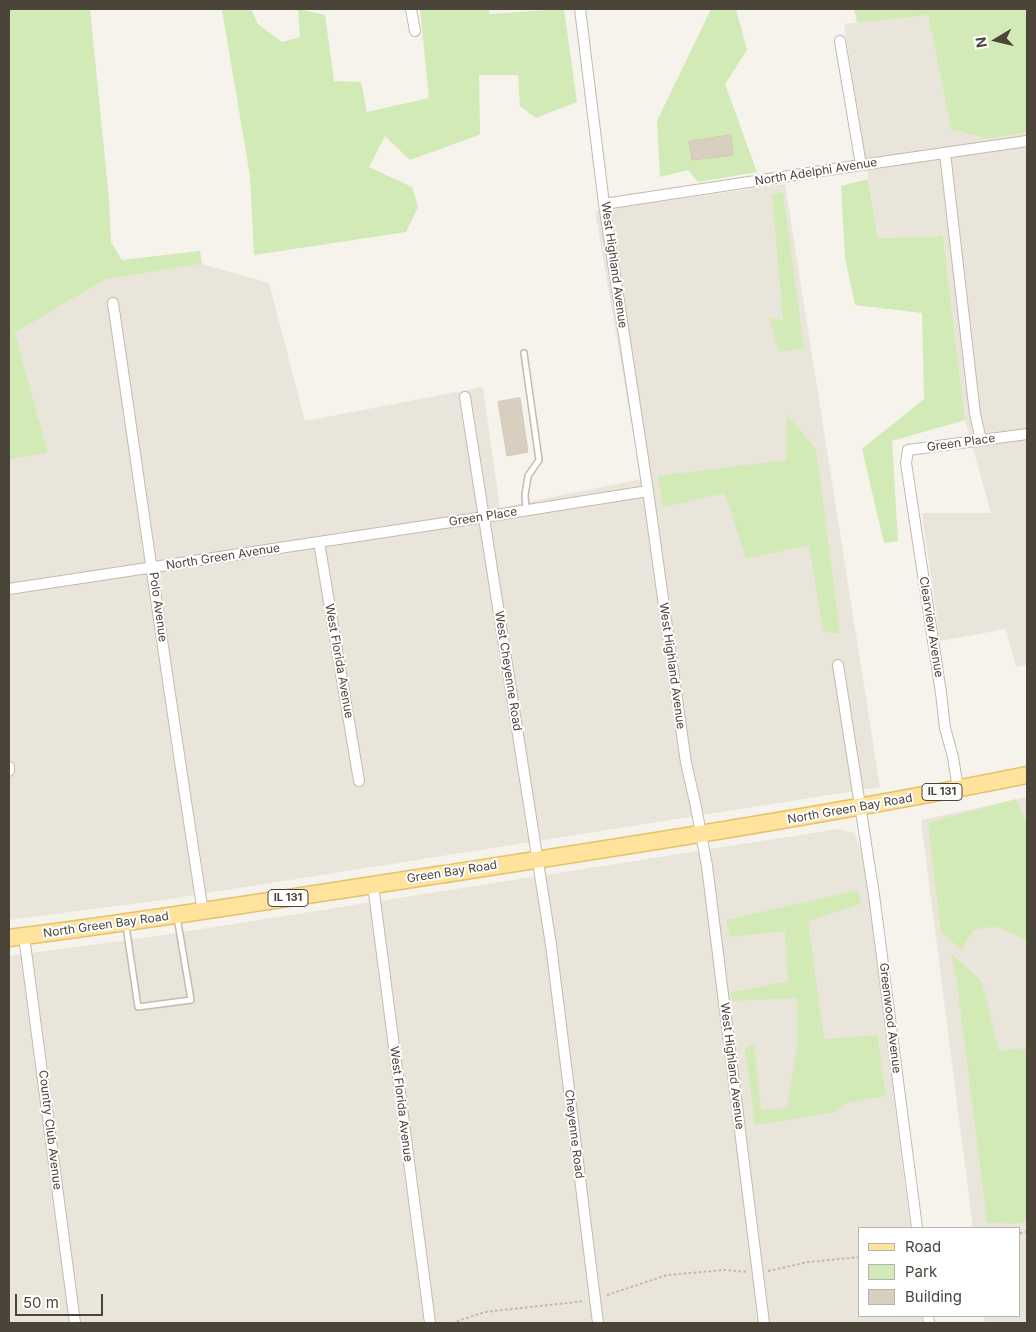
<!DOCTYPE html>
<style>
body{margin:0}
#map{position:relative;width:1036px;height:1332px;overflow:hidden;background:#f6f3ec;font-family:Inter,sans-serif}
canvas{display:block}
.frame{position:absolute;inset:0;border:10px solid #4b4439;pointer-events:none}
.legend{position:absolute;left:858px;top:1227px;width:162px;height:90px;box-sizing:border-box;background:#fff;border:1px solid #b7b4b0;margin:0;padding:6px 9px;list-style:none;font-size:15px;color:#4b4439}
.legend li{display:flex;align-items:center;gap:10px;height:25px}
.legend b{width:25px;border:1px solid #b7b4b0}
.north{position:absolute;left:971px;top:15px;width:50px;height:50px;-webkit-text-stroke:4px #fff;paint-order:stroke;rotate:261deg;font-size:14px;font-weight:700;line-height:20px;text-align:center;color:#4b4439}
.north::after{content:'';display:block;margin:auto;width:18px;height:22px;background:#4b4439;clip-path:polygon(50% 0,100% 100%,50% 72%,0 100%)}
.scale{position:absolute;left:15px;top:1294px;width:88px;height:22px;box-sizing:border-box;border:2px solid #4b4439;border-top:0;padding-left:6px;font-size:15px;line-height:18px;white-space:nowrap;color:#4b4439;-webkit-text-stroke:4px #fff;paint-order:stroke}
</style>
<div id="map">
<canvas width="1036" height="1332"></canvas>
<div class="frame"></div>
<ul class="legend">
<li><b style="height:6px;background:#ffe39c"></b>Road</li>
<li><b style="height:14px;background:#d2eab5"></b>Park</li>
<li><b style="height:14px;background:#d8cfc1"></b>Building</li>
</ul>
<div class="north">N</div>
<div class="scale">50 m</div>
</div>
<script>
const ctx = document.querySelector('canvas').getContext('2d');
ctx.lineJoin = 'round';
function fillPath(path, color) { ctx.fillStyle = color; ctx.fill(path, 'evenodd'); }
function stroke(path, color, width, dash) { ctx.strokeStyle = color; ctx.lineWidth = width; ctx.lineCap = dash ? 'butt' : 'round'; ctx.setLineDash(dash || []); ctx.stroke(path); }
function label(font, color, halo, rows, align = 'center') {
  ctx.font = font + ' Inter,sans-serif'; ctx.lineWidth = 4; ctx.setLineDash([]); ctx.textBaseline = 'middle'; ctx.strokeStyle = halo; ctx.fillStyle = color; for (const [text, x, y, turn = 0] of rows) {
    ctx.save(); ctx.translate(x, y); ctx.rotate((+turn || 0) * Math.PI / 180); ctx.textAlign = isNaN(turn) ? turn : align; if (halo) ctx.strokeText(text, 0, 0); ctx.fillText(text, 0, 0); ctx.restore();
  }
}
fillPath(new Path2D(`
 M928,15L951,129L988,139L1027,132V665L1016,667L1006,629L940,641L922,513H991L965,420L943,236L878,238L844,24Z
 M785,184L880,787L163,900L9,920V460L48,451L15,333L104,280L202,264L269,283L305,421L483,387L500,508L641,479L595,211Z
 M1027,797V1323H985L984,1316H1020V1228H973L921,820Z
 M838,829L854,833L860,847L867,879L910,1228H860V1316H921L922,1323H9V956L157,936Z`), '#eae5da');
fillPath(new Path2D(`
 M9,9H90L109,199L111,242L122,260L200,251L202,264L104,280L15,333L48,452L9,460Z
 M224,9H251L258,24L282,42L300,37L298,9L325,15L334,81L361,82L367,112L429,98L420,9H488L489,14L564,9L577,102L536,118L520,106L518,75H479L480,134L476,136L410,160L385,136L369,167L412,187L418,207L406,232L254,255L250,176L222,10Z
 M711,9H736L747,50L725,84L757,172L698,182L688,170L660,177L657,121Z
 M854,9H1027V132L988,139L951,129L928,15L857,23Z
 M868,179L878,238L943,236L965,420L892,441L898,541L884,543L862,449L924,399L922,313L855,305L845,258L841,186Z
 M783,192L804,348L779,352L769,317L783,320L772,195Z
 M787,415L816,449L840,633L823,632L809,545L746,559L725,493L663,507L658,476L786,460Z
 M1016,799L1027,825V940L995,926L973,930L962,950L941,932L928,823Z
 M858,890L861,904L808,921L824,1039L877,1035L886,1096L847,1103L834,1112L755,1125L745,1048L754,1045L761,1110L787,1108L797,1049V998L733,1001L730,993L788,981L785,931L730,937L726,920Z
 M951,953L982,982L999,1051L1027,1048V1221L1014,1224L987,1222L956,976Z`), '#d2eab5');
const building = new Path2D(`
 M731,135L733,155L692,160L689,142Z
 M520,398L528,452L507,456L498,402Z`);
fillPath(building, '#d8cfc1');
stroke(building, '#d3c7b4', 1);
const lane = new Path2D(`
 M524,353L539,460L528,476L525,495L526,510
 M126,926L138,1007L191,1000L177,917`);
const street = new Path2D(`
 M411,9L415,31
 M580,9L604,204L648,491L686,763L695,802L707,866L764,1323
 M840,41L861,165
 M945,153L975,414L981,440
 M604,204L861,165L1027,141
 M113,303C143,506 171,709 203,912
 M465,397L551,945L598,1323
 M319,542L359,781
 M9,589L484,517L648,491
 M838,665L874,895L917,1228
 M9,767V771
 M958,789L953,757L945,728L941,693L906,463L908,450L1027,434
 M373,885L430,1323
 M24,936L75,1323
 M928,1316L929,1323`);
const primary = new Path2D(`
 M9,938C155,920 299,896 445,874C639,844 834,814 1027,775`);
stroke(lane, '#c2bbae', 8);
stroke(street, '#c2bbae', 12);
stroke(primary, '#e6c16a', 19);
stroke(new Path2D(`
 M1020,1233L1027,1232
 M768,1271L808,1262L860,1257
 M607,1295L667,1275L725,1270L748,1272
 M452,1323L485,1312L585,1301`), '#c4b79f', 2, [2.5, 2.5]);
stroke(lane, '#fff', 5);
stroke(street, '#fff', 10);
stroke(primary, '#ffe39c', 16);
for (const [x, y, w] of [
 [942,792,40],
 [288,898,40]
]) { const box = new Path2D(); box.roundRect(x - w / 2, y - 8.5, w, 17, 4); ctx.fillStyle = '#fff'; ctx.fill(box); stroke(box, '#4b4439', 1); }
label('bold 11px', '#4b4439', null, [
 ["IL 131",942,792],
 ["IL 131",288,898]
]);
label('12px', '#4b4439', '#fff', [
 ["North Adelphi Avenue",816,172,-9],
 ["West Highland Avenue",614,265,82],
 ["Green Place",961,443,-8],
 ["Green Place",483,517,-9],
 ["North Green Avenue",223,557,-9],
 ["Polo Avenue",158,607,82],
 ["Clearview Avenue",931,627,81],
 ["West Florida Avenue",339,661,80],
 ["West Highland Avenue",672,666,82],
 ["West Cheyenne Road",508,671,81],
 ["North Green Bay Road",850,809,-10],
 ["Green Bay Road",452,872,-9],
 ["North Green Bay Road",106,925,-8],
 ["Greenwood Avenue",890,1018,83],
 ["West Highland Avenue",732,1066,83],
 ["West Florida Avenue",401,1104,83],
 ["Country Club Avenue",50,1130,83],
 ["Cheyenne Road",574,1134,83]
]);
</script>
